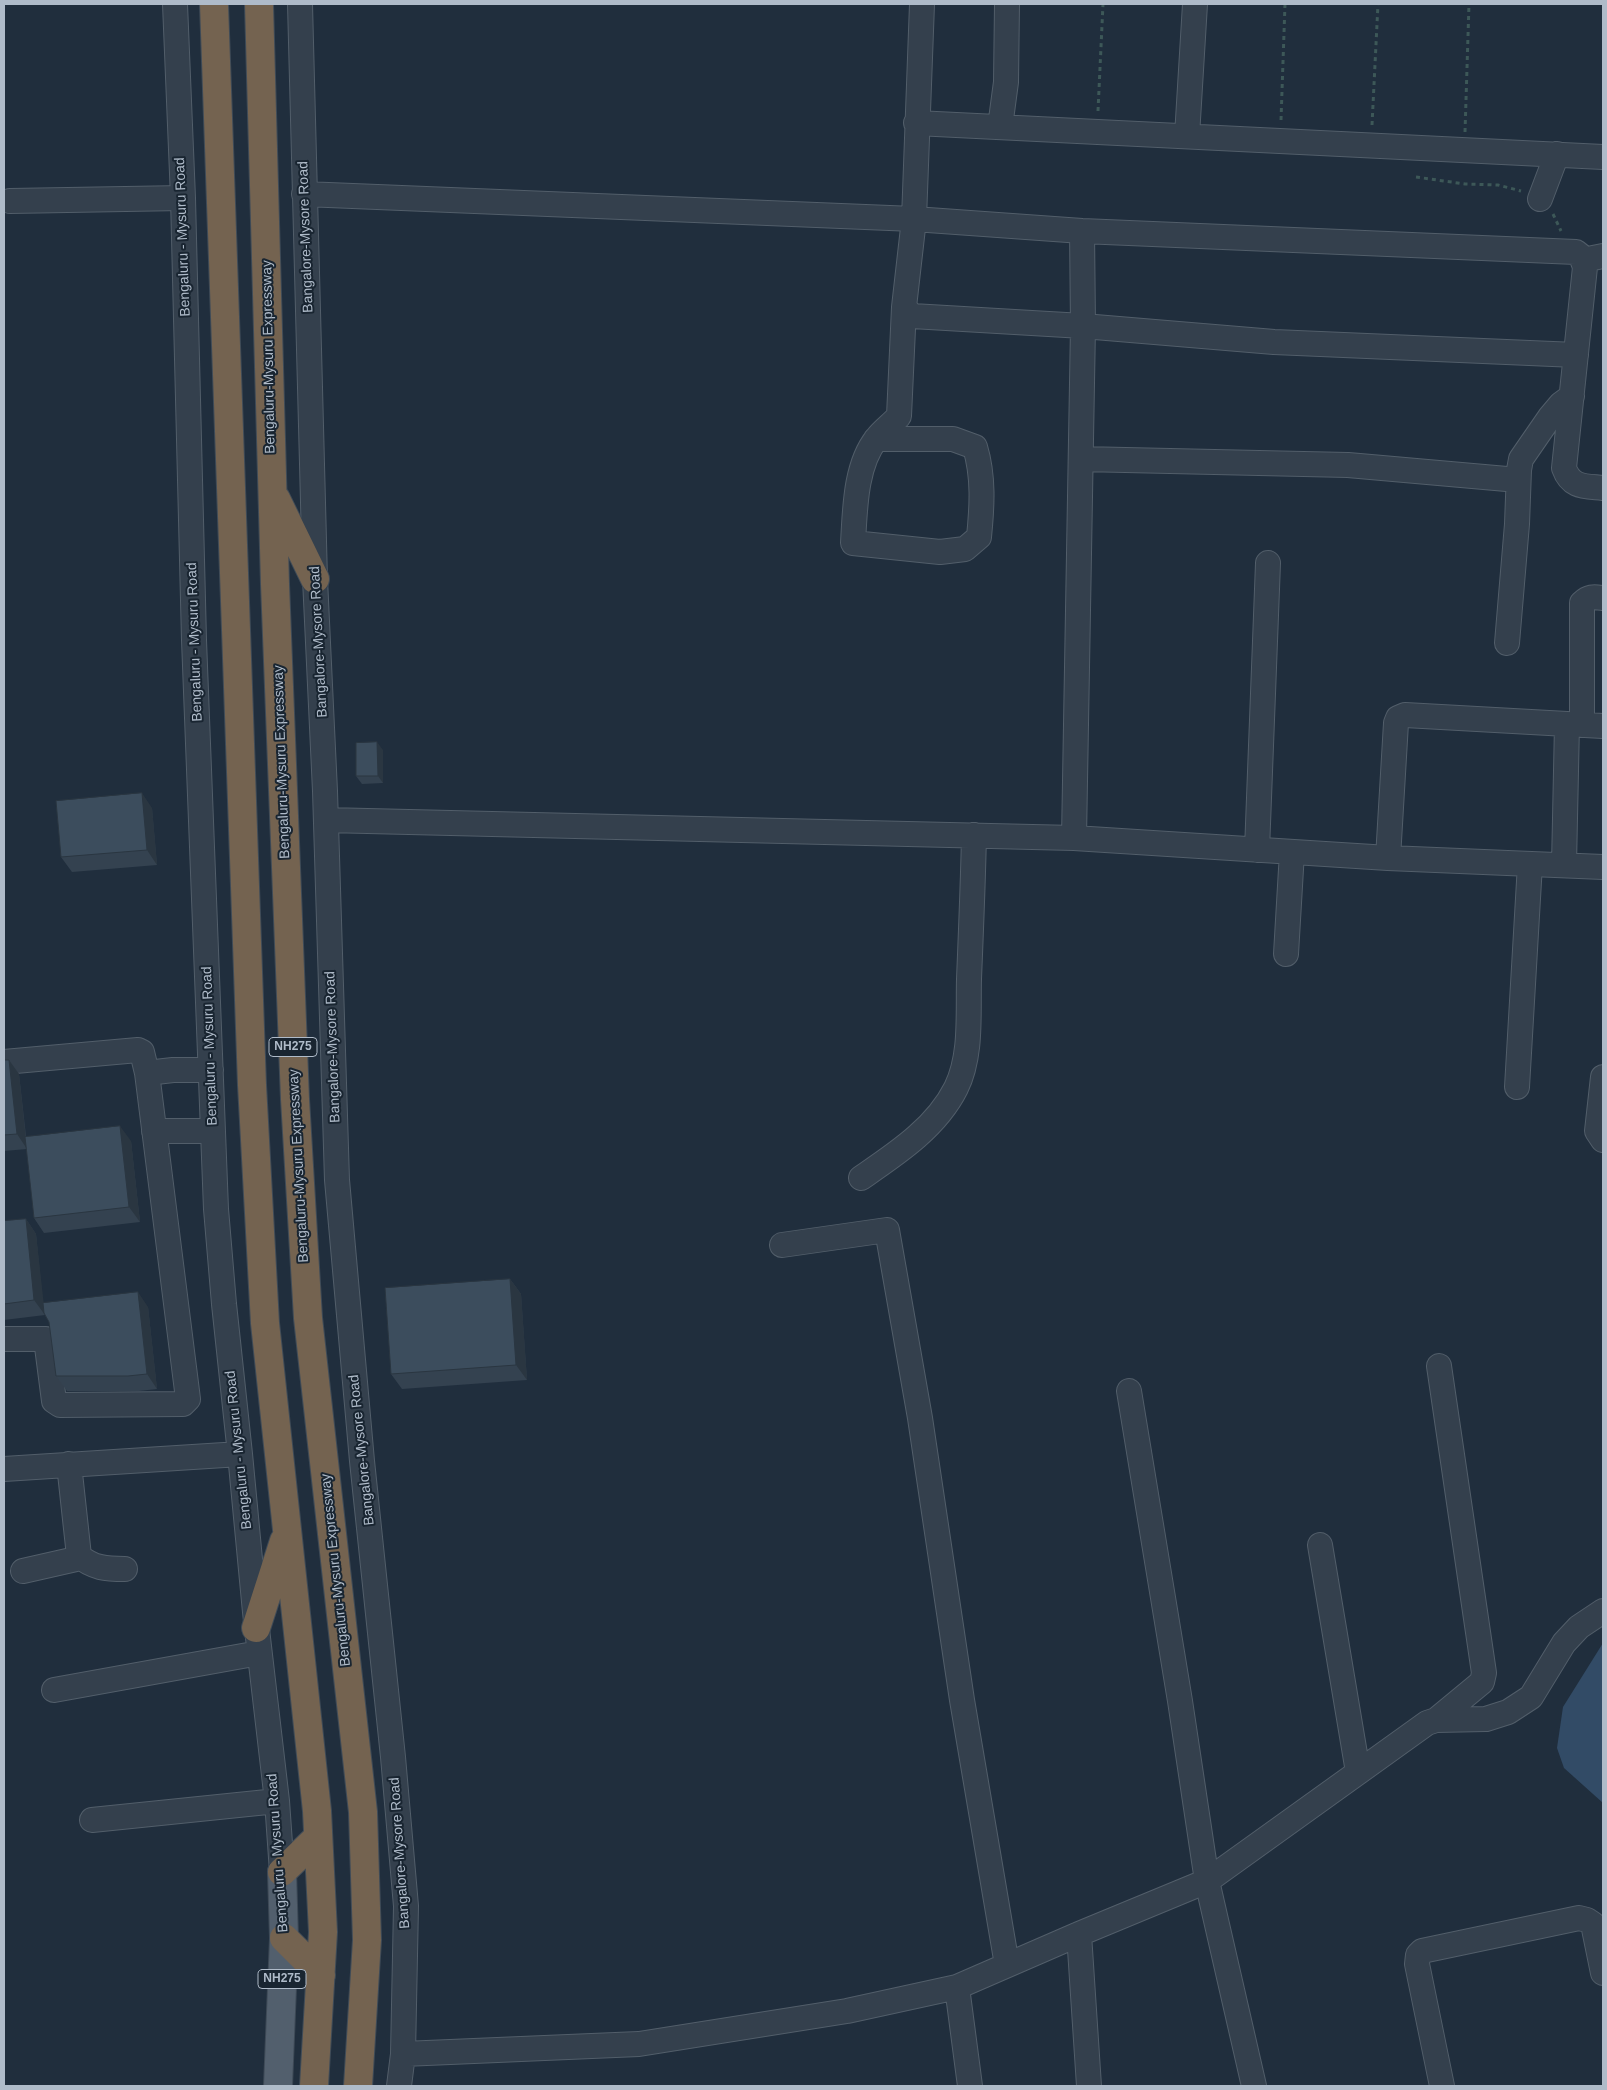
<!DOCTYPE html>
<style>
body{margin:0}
#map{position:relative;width:1607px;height:2090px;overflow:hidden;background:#202e3d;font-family:Arial,sans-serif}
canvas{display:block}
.frame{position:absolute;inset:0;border:5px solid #afbbc9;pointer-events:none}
</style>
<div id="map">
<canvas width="1607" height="2090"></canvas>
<div class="frame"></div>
</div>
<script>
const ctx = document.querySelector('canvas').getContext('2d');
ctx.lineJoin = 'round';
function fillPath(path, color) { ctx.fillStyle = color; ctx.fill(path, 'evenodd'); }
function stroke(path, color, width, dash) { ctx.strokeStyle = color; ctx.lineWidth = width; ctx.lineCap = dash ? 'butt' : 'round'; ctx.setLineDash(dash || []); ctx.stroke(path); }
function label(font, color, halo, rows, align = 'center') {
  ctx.font = font + ' Arial,sans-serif'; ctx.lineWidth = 4; ctx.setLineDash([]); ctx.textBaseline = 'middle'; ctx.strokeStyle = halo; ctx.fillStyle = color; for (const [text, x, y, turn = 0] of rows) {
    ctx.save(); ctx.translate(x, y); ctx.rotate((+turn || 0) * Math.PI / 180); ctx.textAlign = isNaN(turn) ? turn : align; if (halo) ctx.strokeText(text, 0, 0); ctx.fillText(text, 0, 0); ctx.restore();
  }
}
fillPath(new Path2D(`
 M1603,1643V1803L1564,1768L1557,1748L1563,1707Z`), '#324b66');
const minor = new Path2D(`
 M175,4L183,198L194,640L216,1209L224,1304L240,1454L255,1612L277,1801L282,1872
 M300,4L315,579L325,791L337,1180L362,1461L393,1757L406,1906L403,2054L399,2086
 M922,4L914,219L904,307L912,316L1083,326L1274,342L1576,355
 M916,123L1603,157
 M1000,127L1006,82L1007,4
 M1187,136L1195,4
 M304,194L914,219L1082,231L1576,252L1581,256L1585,267L1564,468C1571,488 1585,486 1603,488
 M1540,199L1557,154
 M10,201L183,198
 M1583,260L1603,256
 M876,439H953L975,447C984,477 982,507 979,537L965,549L940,552L853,543C855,510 855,465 877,438C883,430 892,424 899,416L904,307
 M1081,459L1348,465L1518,480
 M1507,643L1517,524L1519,470L1521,459L1550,417L1561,404L1572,396
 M1582,725V603C1589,596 1594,597 1603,598
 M326,820L1074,838L1388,858L1603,867
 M1074,838L1083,326L1082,231
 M1257,850L1268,563
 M1388,858L1396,723L1398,718L1405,715L1603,726
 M1564,865L1567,724
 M1286,954L1292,852
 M4,1062L138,1050L142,1052L147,1073L188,1399L183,1404L60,1405L54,1401L46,1339H4
 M147,1073L173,1070H211
 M1603,1077L1597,1131L1603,1140
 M1517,1087L1530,864
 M154,1131H213
 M861,1178C896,1154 936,1128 956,1088C972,1056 968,1014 969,979C971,931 973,883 974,835
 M782,1245L887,1230L920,1418L962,1700L1007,1965
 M1129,1391L1180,1701L1207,1881L1254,2086
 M4,1469L240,1454
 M1320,1545L1358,1772
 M79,1556C93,1568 106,1569 125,1569
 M23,1571L76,1559L79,1556L69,1464
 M54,1690L259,1653
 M1436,1720L1482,1682L1484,1673L1439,1366
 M92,1820L277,1801
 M1079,1934L1089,2086
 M957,1987L970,2086
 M403,2054L639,2044L847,2011L957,1987L1079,1934L1207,1881L1427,1723L1436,1720L1486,1719L1508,1712L1531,1697L1564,1643L1579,1627L1603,1611
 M1442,2086L1417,1964L1418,1955L1422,1951L1579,1918L1587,1920L1593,1924L1603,1973`);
const major = new Path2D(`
 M278,2086L284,1938L282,1872`);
const highway = new Path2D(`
 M214,4L252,1085L265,1323L317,1811L323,1932L314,2086
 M259,4L275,584L295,1099L308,1318L363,1812L367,1940L358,2086
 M276,499L315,579
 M256,1628L284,1541
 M282,1872L318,1837
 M284,1938L321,1975`);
stroke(minor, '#525e6a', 26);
stroke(major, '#3d4956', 30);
stroke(highway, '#3f4b57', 30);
stroke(new Path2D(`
 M1098,111L1103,4
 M1281,120L1285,4
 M1372,125L1378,4
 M1465,132L1469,4
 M1416,177L1465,184L1498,185L1521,191
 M1553,214L1561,231`), '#3d5858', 3, [4, 4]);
stroke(minor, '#34404d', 24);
stroke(major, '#525f6d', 28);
stroke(highway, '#746350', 28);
fillPath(new Path2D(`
 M383,750V783L362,784L356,776Z
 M152,808L157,865L72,872L61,857Z
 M4,1060L19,1074L26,1136L131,1141L140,1222L44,1233L34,1218L27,1149L4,1151Z
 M26,1219L36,1234L43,1303L148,1307L157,1389L139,1391H67L56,1376L49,1322L45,1315L4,1320V1221Z
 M510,1279L521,1294L527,1380L402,1389L391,1374Z`), '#344250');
fillPath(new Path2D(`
 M377,742L383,750V783L378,776Z
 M142,793L152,808L157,865L147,850Z
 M9,1060L19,1074L27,1149L17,1134Z
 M120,1126L131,1141L140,1222L129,1207Z
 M26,1219L36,1234L45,1315L34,1300Z
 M510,1279L521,1294L527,1380L516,1365Z
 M138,1292L148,1307L157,1389L147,1374Z`), '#2a3641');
const building = new Path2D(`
 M377,742L378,776H356V743Z
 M142,793L147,850L61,857L56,801Z
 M4,1060H9L17,1134L4,1135Z
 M120,1126L129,1207L34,1218L25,1137Z
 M26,1219L34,1300L4,1304V1221Z
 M510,1279L516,1365L391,1374L385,1288Z
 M138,1292L147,1374L128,1376H56L49,1322L44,1313L43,1303Z`);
fillPath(building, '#3c4d5d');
stroke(building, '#2a3641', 1);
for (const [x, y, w] of [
 [293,1047,48],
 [282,1979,48]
]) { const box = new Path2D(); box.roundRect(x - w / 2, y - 9.5, w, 19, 4); ctx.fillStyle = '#192531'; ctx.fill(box); stroke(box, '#afbbc9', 1); }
label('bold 12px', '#afbbc9', null, [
 ["NH275",293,1047],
 ["NH275",282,1979]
]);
label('14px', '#afbbc9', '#192531', [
 ["Bengaluru - Mysuru Road",183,237,-92],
 ["Bangalore-Mysore Road",306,237,-92],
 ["Bengaluru-Mysuru Expressway",269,357,-91],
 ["Bengaluru - Mysuru Road",195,642,-92],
 ["Bangalore-Mysore Road",319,642,-93],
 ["Bengaluru-Mysuru Expressway",282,762,-92],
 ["Bengaluru - Mysuru Road",210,1046,-92],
 ["Bangalore-Mysore Road",333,1047,-92],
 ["Bengaluru-Mysuru Expressway",299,1166,-93],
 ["Bengaluru - Mysuru Road",239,1450,-96],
 ["Bangalore-Mysore Road",362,1450,-96],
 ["Bengaluru-Mysuru Expressway",336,1570,-96],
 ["Bengaluru - Mysuru Road",278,1853,-94],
 ["Bangalore-Mysore Road",400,1853,-94]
]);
</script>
